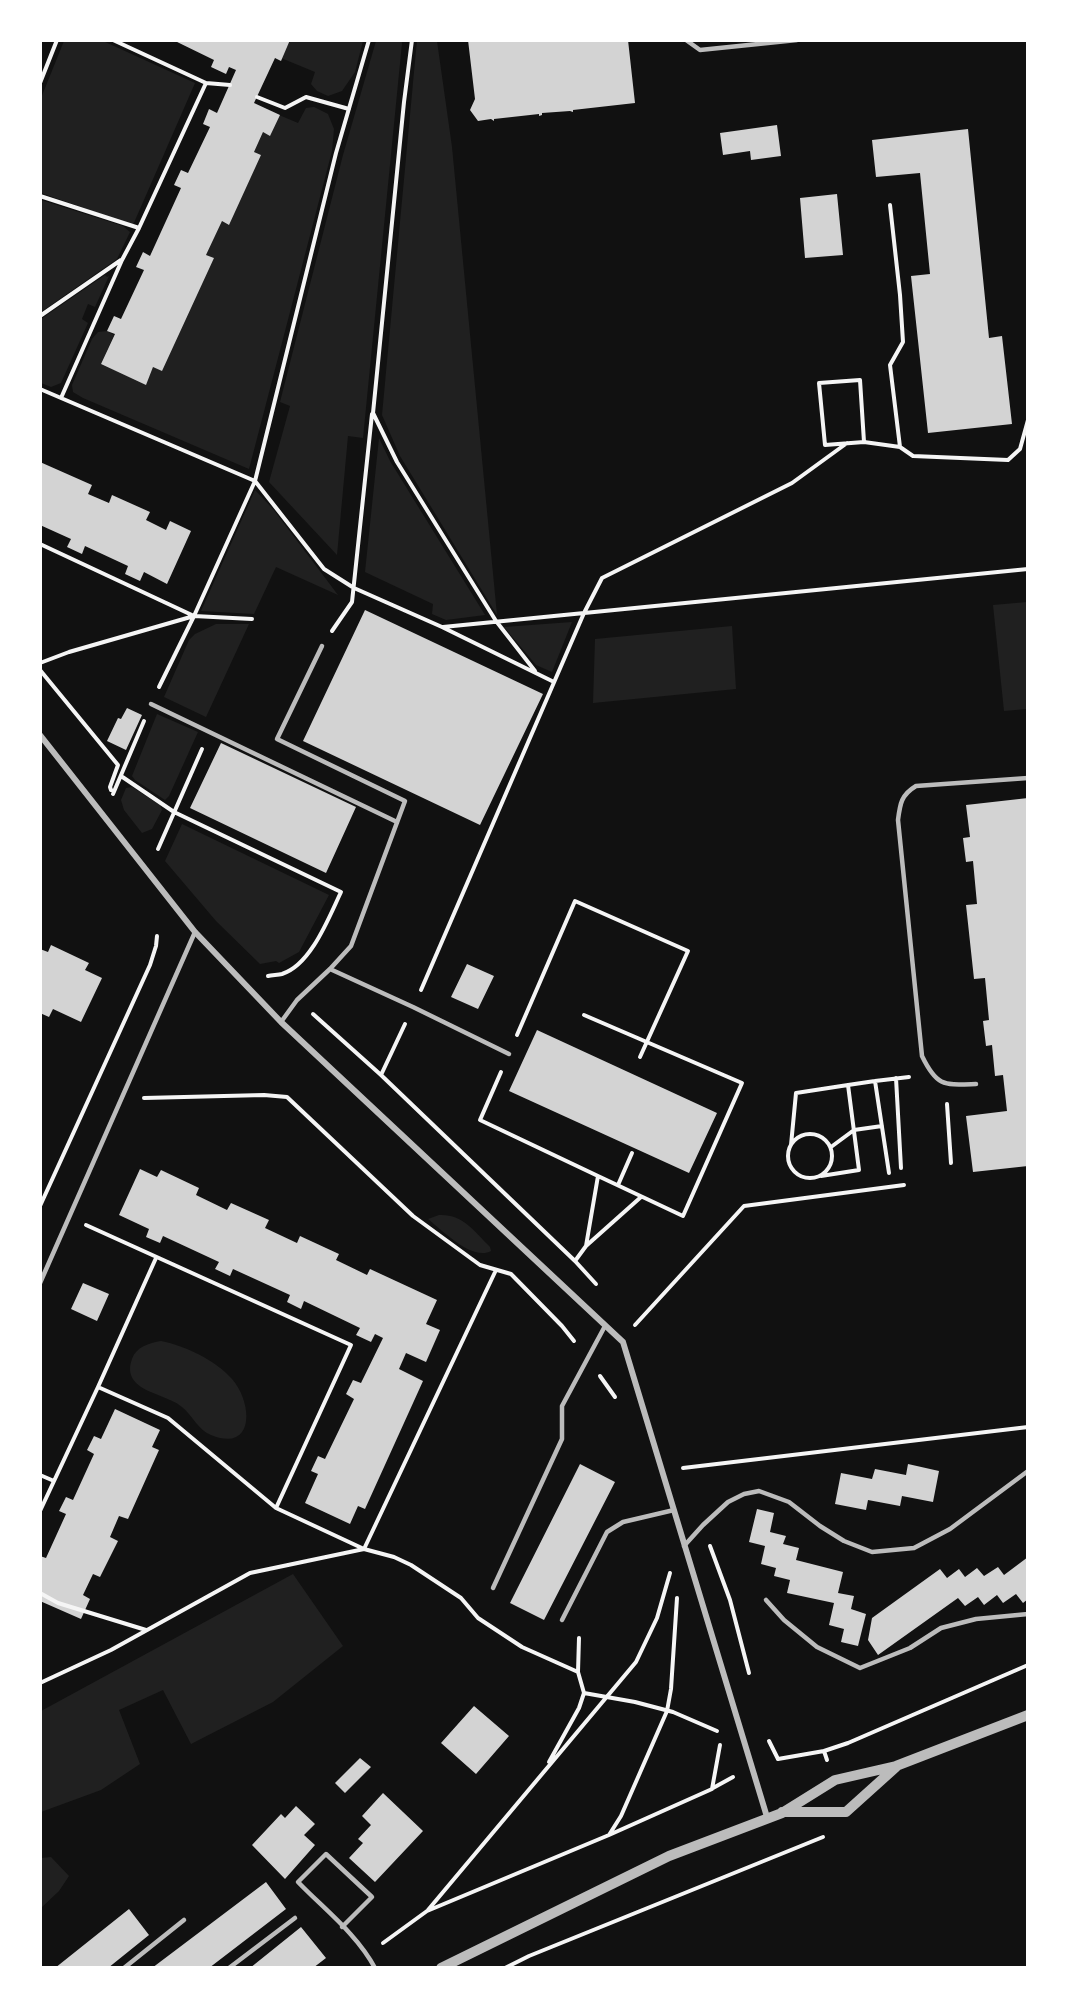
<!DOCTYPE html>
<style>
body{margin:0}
#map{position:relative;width:1068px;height:2008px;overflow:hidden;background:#111;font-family:"Exo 2",sans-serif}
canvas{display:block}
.frame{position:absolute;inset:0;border:42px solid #fff;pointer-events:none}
</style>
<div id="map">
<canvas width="1068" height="2008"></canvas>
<div class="frame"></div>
</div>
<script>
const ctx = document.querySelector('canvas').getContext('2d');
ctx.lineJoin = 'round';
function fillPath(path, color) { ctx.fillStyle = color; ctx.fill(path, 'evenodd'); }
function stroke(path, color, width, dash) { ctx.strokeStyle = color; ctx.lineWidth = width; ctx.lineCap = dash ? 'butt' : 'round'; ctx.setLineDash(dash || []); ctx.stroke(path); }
fillPath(new Path2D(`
 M417,40L437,41L452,147L497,615L400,456L382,415Z
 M64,41H103L195,83L133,225L41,193V98Z
 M290,41H363L355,72L342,91L328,96L317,91L311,84L315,72L281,58Z
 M376,41H401L402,43L363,438L348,436L337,555L269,482L290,406L280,402L343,155Z
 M314,107L328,114L334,129L332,151L249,469L83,398L73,392L72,385L92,339L98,332L107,331L114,335L101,364L146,384L153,367L214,258L206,255L222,221L228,225L261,155L254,152L263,132L270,135L279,115L298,123L306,108Z
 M41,200L123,226L130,232L117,259L41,312Z
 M105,275L107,277L109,276L95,307L88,304L82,319L88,323L61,383L51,387L41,383V319Z
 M379,438L390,461L485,615L446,620L432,614L433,604L365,572Z
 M255,490L273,509L338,595L276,567L254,614L201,611Z
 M1027,602V709L1004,711L993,605Z
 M572,622L552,672L536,665L504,627Z
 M216,624H249L206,717L164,697L189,640L195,634Z
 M732,626L736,689L593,703L595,639Z
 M157,714L198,732L169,796L165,800L135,780L132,776Z
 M132,787L160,805L162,810L152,829L142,833L124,810L121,800L126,788Z
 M182,824L329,895L299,952L279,963L276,961L260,964L216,921L165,861Z
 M439,1215C463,1214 474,1231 490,1247L491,1251C472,1261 443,1231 428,1219Z
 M161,1341C186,1346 215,1360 232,1379C253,1403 255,1453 211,1435C198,1430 193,1416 182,1407C167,1393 120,1392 132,1359C136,1347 149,1343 161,1341Z
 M293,1574L343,1646L273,1702L191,1744L163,1690L119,1710L140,1764L101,1790L41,1812V1711Z
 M51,1857L69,1876L59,1891L41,1908V1858Z`), '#202020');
fillPath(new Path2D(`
 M173,40H290L281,61L275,58L254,103L280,115L270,136L263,132L254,152L261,155L229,225L222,221L206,255L214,258L162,371L153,367L146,385L101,364L115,334L107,331L114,316L121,319L144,270L136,267L143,252L150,256L181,188L174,185L181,170L188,173L210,127L203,124L209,109L217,113L236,70L229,67L226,74L211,67L214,60Z
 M468,40H628L635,103L573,110V112L570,111L542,113V115L539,116V114L494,119V121L491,119L478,121L470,110L475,99Z
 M777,125L781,156L751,160L750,151L723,155L720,133Z
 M968,129L989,338L1002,336L1012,424L928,433L911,276L930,274L920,173L876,177L872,140Z
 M837,194L843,255L805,258L800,198Z
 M40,462L92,485L88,494L109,503L112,495L150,512L146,520L166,530L170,521L191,531L167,584L144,572L140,581L125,574L128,566L85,546L82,554L67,547L71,539L40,525Z
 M365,610L543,694L480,825L303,741Z
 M127,708L142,715L126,750L107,741L118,718L121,719Z
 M221,743L356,807L326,873L190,808Z
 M1028,798V1166L973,1172L966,1116L1007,1111L1003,1075L995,1076L992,1045L986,1046L983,1021L989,1020L985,978L974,979L966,905L977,904L973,861L966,862L963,838L970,837L966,805Z
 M51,945L89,963L85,970L102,978L81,1022L53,1009L49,1017L40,1013V949L48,952Z
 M467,964L494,976L478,1009L451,997Z
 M537,1030L717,1113L689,1173L509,1091Z
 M140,1169L157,1177L161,1170L199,1188L196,1195L227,1210L231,1203L269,1220L265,1228L297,1243L300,1236L339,1254L336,1260L367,1275L370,1269L437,1300L426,1324L440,1330L426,1362L406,1353L399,1369L423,1381L365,1509L358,1506L350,1524L305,1503L318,1474L311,1471L318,1456L325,1459L354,1399L346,1394L353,1380L361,1383L383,1338L375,1334L371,1342L356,1335L360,1328L304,1301L301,1309L287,1302L290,1295L233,1269L230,1276L215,1269L219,1262L163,1236L160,1243L146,1237L149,1229L119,1215Z
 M83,1283L109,1294L97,1321L71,1309Z
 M115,1409L160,1430L152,1447L159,1450L128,1519L119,1516L110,1537L118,1541L100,1577L93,1574L83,1595L90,1599L81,1619L40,1601V1556L46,1558L66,1514L59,1511L66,1497L73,1500L94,1454L87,1450L94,1436L101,1439Z
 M580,1464L615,1482L544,1620L510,1603Z
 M908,1464L939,1471L933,1502L902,1496L900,1506L868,1500L866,1510L835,1504L841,1473L872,1479L875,1469L906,1475Z
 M757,1509L774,1513L770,1532L786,1536L783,1544L799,1548L796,1560L843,1572L838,1593L854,1596L851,1609L866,1614L858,1646L841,1642L844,1629L829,1625L834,1603L787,1593L790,1580L774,1576L776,1568L761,1564L765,1546L749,1542Z
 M1028,1557V1599L1023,1603L1016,1594L1003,1603L997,1595L984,1605L978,1597L965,1606L958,1598L878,1655L868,1640L872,1618L940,1569L947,1578L959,1569L965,1577L977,1568L984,1576L998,1567L1004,1575Z
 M474,1706L509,1736L476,1774L441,1743Z
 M360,1758L371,1767L345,1793L335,1783Z
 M383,1793L423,1831L375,1882L349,1858L363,1843L358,1839L371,1825L362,1816Z
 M296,1806L315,1824L304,1835L315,1845L285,1879L252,1845L281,1814L285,1818Z
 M266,1882L286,1909L209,1968H152Z
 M129,1909L149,1935L108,1968H55Z
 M301,1927L326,1958L313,1968H250Z`), '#d3d3d3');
stroke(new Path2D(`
 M113,40L206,83
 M369,40L336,153L255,481L324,569L354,588L442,627L554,682
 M412,40L404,102L373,413L397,462L496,621L535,671
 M40,83L57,40
 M257,97L285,108L306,97L349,109
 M40,196L139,228
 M890,205L900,295L903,342L890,365L900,447L913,456L1008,460L1020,449L1028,420
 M40,316L121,260
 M40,389L255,481L194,616
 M61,398L122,260L139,228L206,83L230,85
 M864,442L860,380L819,383L825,445L864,442L900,447
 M40,544L194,616L252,619
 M443,627L1028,569
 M332,631L352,602L372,414
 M40,663L69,652L194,616L159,687
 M40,670L118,765L110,787L111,790
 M121,776L174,812L341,892C329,917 311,965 282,974C278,975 272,975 268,976
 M113,794L144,721
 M158,849L202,749
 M421,990L584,613L602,578L792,483L847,443
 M313,1014L381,1075L575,1261L596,1284
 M517,1035L575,901L688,951L640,1057
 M501,1072L480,1120L598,1176
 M381,1075L405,1024
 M896,1078L901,1168
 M848,1085L875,1081
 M144,1098L264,1095L287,1097L413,1216L480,1265L511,1274L562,1326L574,1341
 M947,1104L951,1163
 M788 1156a22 22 0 1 1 44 0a22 22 0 1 1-44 0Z
 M791,1145L796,1093L848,1085L859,1170L821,1176
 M831,1147L854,1130L882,1126
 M889,1173L875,1081L909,1077
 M618,1185L632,1153
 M40,1206L150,965L156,946L157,936
 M86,1225L351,1345L276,1508
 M586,1246L641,1197
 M575,1261L586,1246L598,1176L683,1216L742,1083L584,1015
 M635,1325L744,1206L904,1185
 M600,1376L615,1397
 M98,1387L156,1258
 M683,1468L1028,1427
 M40,1475L54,1481
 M40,1511L98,1387L168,1418L276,1508L364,1549L496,1270
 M710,1546L730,1600L749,1673
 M40,1593L58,1603L146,1630
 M578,1672L579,1638
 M40,1683L111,1650L250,1573L364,1549L394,1557L411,1565L461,1598L478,1618L522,1647L578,1672L584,1693L635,1702L673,1712L717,1731
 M769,1741L778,1759
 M824,1751L827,1760
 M778,1759L824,1751L848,1743L1028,1665
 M549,1762L579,1708L584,1693
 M713,1788L733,1777
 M609,1835L621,1816L667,1711L671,1689L677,1598
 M428,1910L636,1662L657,1618L670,1573
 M383,1943L427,1911L609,1835L712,1789L720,1745
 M505,1968L529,1956L823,1837`), '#f5f5f5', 4);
stroke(new Path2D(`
 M686,40L700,50L797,40
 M151,704L397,822
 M330,969L413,1007L509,1054
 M281,1022L297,1000L330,969L351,946L405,801L277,739L322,646
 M976,1084C944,1085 937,1087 922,1056L898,820C900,804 901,795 916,786L1028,778
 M40,1283L195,932
 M684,1546L703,1525L728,1502L744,1494L759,1491L789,1502L820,1526L844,1541L872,1552L914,1548L950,1529L1028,1471
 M493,1588L562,1439V1406L605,1326
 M766,1600L784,1620L817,1647L860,1668L910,1648L941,1628L976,1619L1028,1614
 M562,1620L607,1532L623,1522L674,1510
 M342,1927L372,1897L326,1854L298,1882C324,1909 357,1934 375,1968
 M124,1968L184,1920
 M229,1968L295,1918`), '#bcbcbc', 4.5);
stroke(new Path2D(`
 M40,735L195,932L281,1022L623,1342L767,1817`), '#bcbcbc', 6);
stroke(new Path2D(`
 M782,1812H846L896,1767
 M441,1968L669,1856L782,1813L835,1780L896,1766L1028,1715`), '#bcbcbc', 10);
</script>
